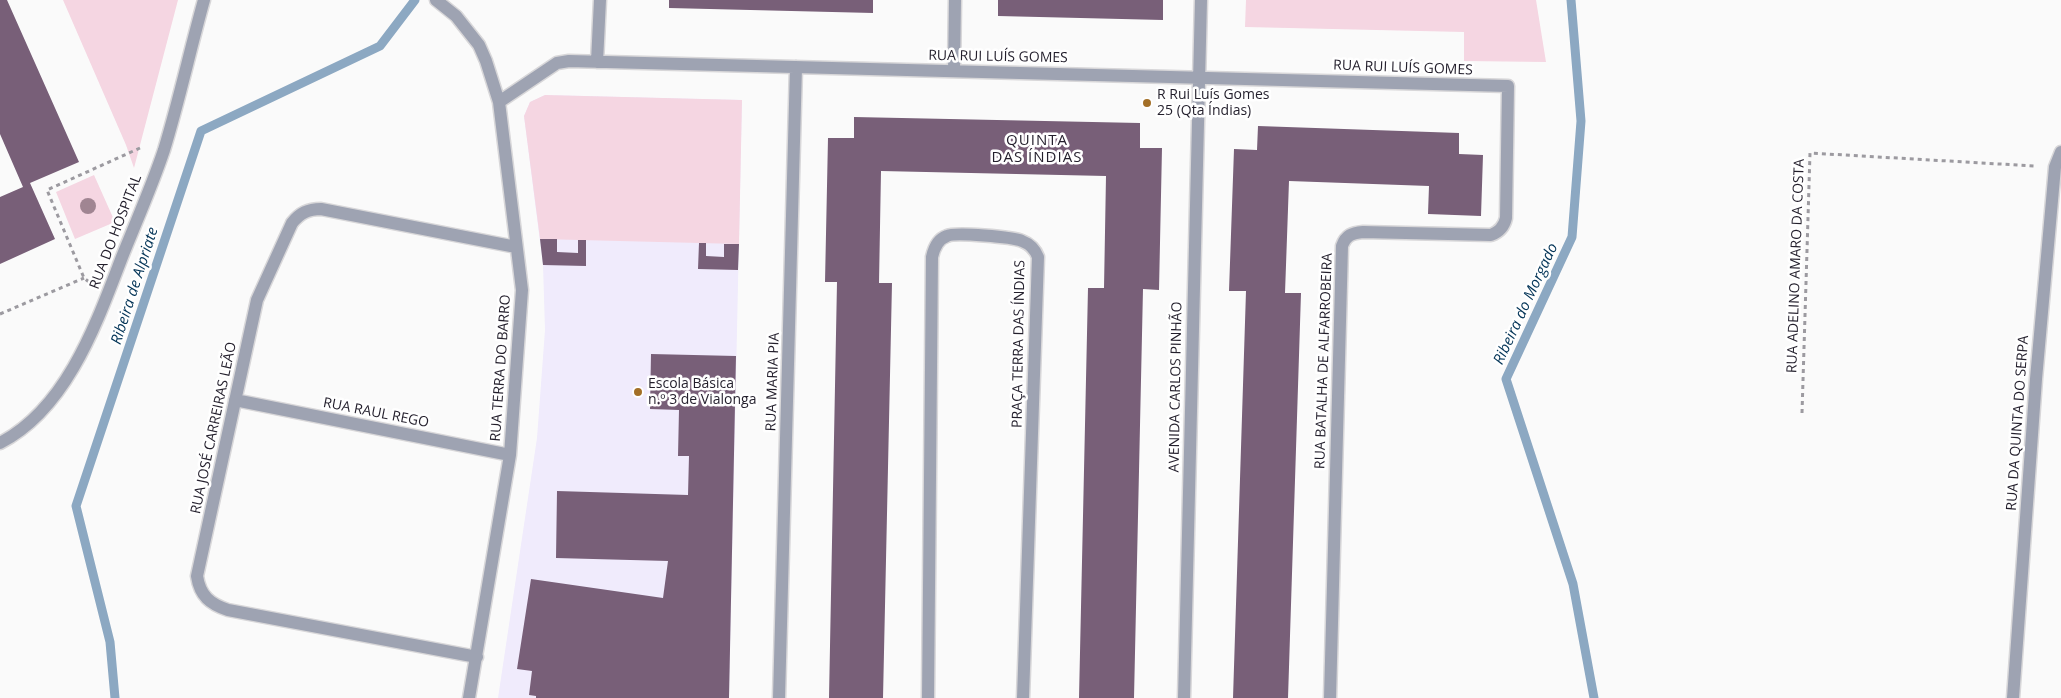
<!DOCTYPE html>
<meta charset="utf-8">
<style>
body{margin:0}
canvas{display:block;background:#fafafa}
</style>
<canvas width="2061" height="698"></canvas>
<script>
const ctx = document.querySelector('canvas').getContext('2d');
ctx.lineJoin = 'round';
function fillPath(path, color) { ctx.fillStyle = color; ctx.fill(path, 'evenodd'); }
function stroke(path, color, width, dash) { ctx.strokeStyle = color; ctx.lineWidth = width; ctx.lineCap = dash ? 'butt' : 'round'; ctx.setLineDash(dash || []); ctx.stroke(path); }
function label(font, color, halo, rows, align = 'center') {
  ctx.font = font + ' "Open Sans",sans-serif'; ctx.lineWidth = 5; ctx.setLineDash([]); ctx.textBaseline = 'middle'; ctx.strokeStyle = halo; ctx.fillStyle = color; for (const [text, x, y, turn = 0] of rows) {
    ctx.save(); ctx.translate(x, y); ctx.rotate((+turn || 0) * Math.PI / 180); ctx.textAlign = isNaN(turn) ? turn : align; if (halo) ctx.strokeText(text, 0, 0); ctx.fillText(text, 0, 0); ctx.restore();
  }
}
fillPath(new Path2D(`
 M545,95L742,100L729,698H498L537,438L545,330L543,265L524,116L530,102Z`), '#f0ebfc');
fillPath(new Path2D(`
 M63,0H178L134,168L126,145Z
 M1246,0H1536L1546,62L1464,61V32L1245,27Z
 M545,95L742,100L739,244L540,239L524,116L530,102Z
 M94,175L115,222L75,239L56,192Z`), '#f5d6e2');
stroke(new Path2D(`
 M1571,0L1581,121L1572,237L1506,379L1573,584L1594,698
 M115,698L110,642L76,506L201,131L380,46L415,0`), '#8ca8c2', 9);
fillPath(new Path2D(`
 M0,0H7L79,162L30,183L55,239L0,264V197L23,187L0,134Z
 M669,0H873V13L669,8Z
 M998,0H1163V20L998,16Z
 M854,117L1140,123V148H1162L1159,290L1143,289L1134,698H1079L1088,288H1104L1106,176L881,171L879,283H892L883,698H829L837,282H825L828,138H854Z
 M1258,126L1459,133V154L1483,155L1481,216L1428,214L1429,186L1289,181L1285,293H1301L1288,698H1233L1246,291H1229L1234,149L1257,150Z
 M540,239H557V252L578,253V240H586V266L543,265Z
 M699,243H706V256L724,257V244H739L738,270L698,269Z
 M651,354L736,356L729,698H536V696L529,695L532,671L517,669L531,579L663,598L668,561L556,558L557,491L688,495L689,456H678L679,410L650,409Z`), '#785f78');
const minor = new Path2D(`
 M436,0L456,16L479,45L486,61L499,102L522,290L510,455L469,698
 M597,62L600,0
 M954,71L955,0
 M499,102L557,63L569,61L1508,86L1506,218C1504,227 1499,232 1491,235L1363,232C1352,233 1346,235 1342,246L1330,698
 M235,400L510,455
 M0,443C67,409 97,322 122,257C136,222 152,186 164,150C179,101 190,50 204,0
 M477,657L228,610C210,604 200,596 197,576L257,300L292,223C300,213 308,209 321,209L516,247
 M779,698L796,67
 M928,698L932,257C934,248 938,239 947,236C955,232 1013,237 1022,241C1030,244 1035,249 1038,257L1023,698
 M1184,698L1201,0
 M2013,698L2036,379L2055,167L2061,152`);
stroke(minor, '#d8d7d9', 15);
stroke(new Path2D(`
 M89,282L84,278L47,190L140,148
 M0,314L84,278
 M1802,413L1810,153L2034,166`), '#9c9aa0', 3, [4, 4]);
stroke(minor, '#9ea3b2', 12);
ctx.fillStyle = '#a08592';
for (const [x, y] of [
 [88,206]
]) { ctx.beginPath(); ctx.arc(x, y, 8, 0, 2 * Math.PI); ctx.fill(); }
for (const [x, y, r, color] of [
 [1147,103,5,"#a36f27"],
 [638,392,5,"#a36f27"]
]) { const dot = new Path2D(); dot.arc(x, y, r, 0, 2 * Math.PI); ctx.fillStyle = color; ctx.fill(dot); stroke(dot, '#fff', 2); }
label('14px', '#231f2c', '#fff', [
 ["RUA RUI LUÍS GOMES",998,57,1],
 ["RUA RUI LUÍS GOMES",1403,68,2],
 ["RUA DO HOSPITAL",116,232,-69],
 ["RUA ADELINO AMARO DA COSTA",1796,266,-88],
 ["PRAÇA TERRA DAS ÍNDIAS",1019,344,-89],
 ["RUA BATALHA DE ALFARROBEIRA",1324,361,-88],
 ["RUA TERRA DO BARRO",501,368,-86],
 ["RUA MARIA PIA",773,382,-88],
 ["AVENIDA CARLOS PINHÃO",1176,387,-89],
 ["RUA RAUL REGO",376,413,11],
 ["RUA DA QUINTA DO SERPA",2018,423,-86],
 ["RUA JOSÉ CARREIRAS LEÃO",214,428,-78]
]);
label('14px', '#231f2c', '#fff', [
 ["R Rui Luís Gomes",1157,95],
 ["25 (Qta Índias)",1157,111],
 ["Escola Básica",648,384],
 ["n.º 3 de Vialonga",648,400]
], 'left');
ctx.letterSpacing = '1px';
label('15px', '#231f2c', '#fff', [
 ["QUINTA",1037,141],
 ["DAS ÍNDIAS",1037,158]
]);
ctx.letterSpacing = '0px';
label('italic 15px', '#023356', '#fff', [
 ["Ribeira de Alpriate",135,286,-72],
 ["Ribeira do Morgado",1526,304,-65]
]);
</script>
